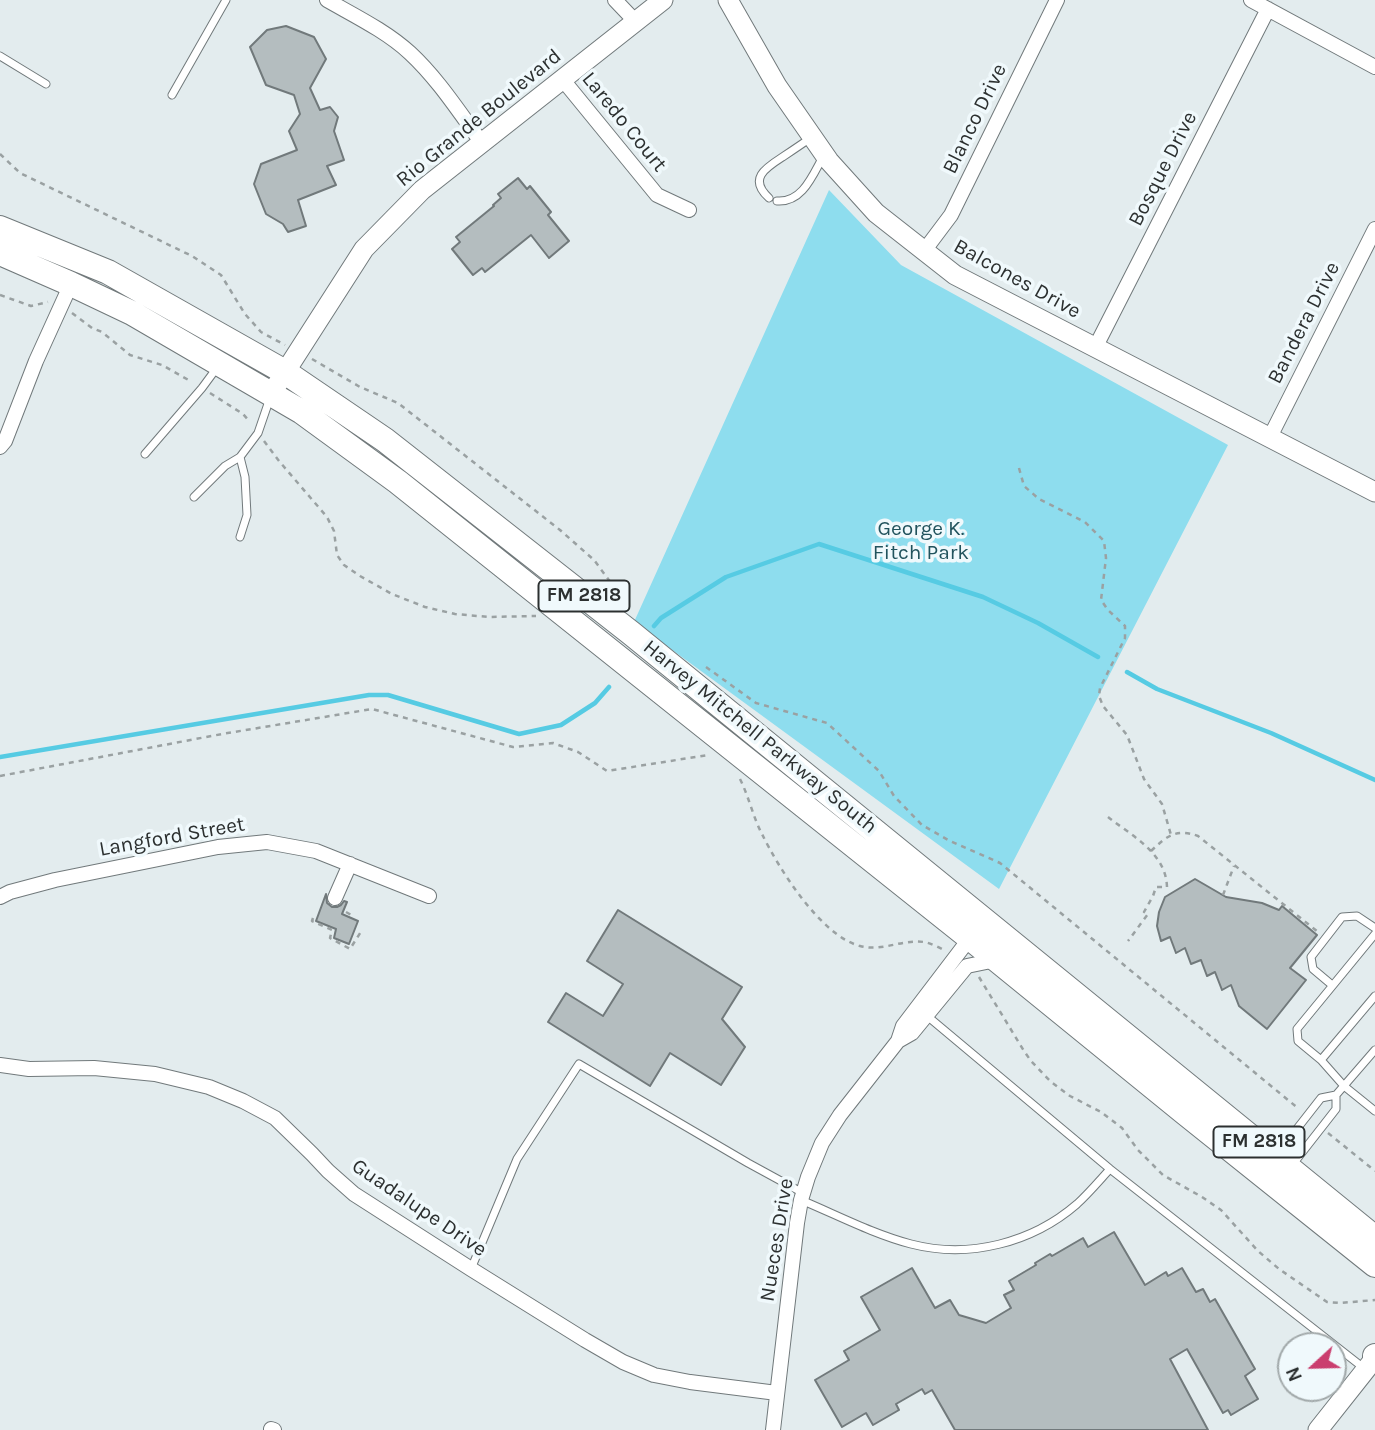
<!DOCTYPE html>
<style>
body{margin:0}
#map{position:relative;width:1375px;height:1430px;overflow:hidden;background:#e3ecee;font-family:Karla,sans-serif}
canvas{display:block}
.north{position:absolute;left:1277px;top:1332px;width:70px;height:70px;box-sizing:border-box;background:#f0f9fc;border:2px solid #a2a9aa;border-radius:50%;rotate:248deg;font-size:19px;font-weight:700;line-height:28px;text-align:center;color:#2c3030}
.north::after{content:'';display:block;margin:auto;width:24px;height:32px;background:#ca3e6f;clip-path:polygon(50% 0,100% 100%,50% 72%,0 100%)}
</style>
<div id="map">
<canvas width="1375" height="1430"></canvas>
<div class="north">N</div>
</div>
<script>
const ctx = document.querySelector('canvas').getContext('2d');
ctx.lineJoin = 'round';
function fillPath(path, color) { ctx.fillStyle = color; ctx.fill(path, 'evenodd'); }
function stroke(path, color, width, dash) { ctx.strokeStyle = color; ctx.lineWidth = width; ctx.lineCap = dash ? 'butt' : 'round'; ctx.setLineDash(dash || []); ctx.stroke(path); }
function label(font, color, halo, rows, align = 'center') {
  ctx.font = font + ' Karla,sans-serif'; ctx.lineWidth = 7; ctx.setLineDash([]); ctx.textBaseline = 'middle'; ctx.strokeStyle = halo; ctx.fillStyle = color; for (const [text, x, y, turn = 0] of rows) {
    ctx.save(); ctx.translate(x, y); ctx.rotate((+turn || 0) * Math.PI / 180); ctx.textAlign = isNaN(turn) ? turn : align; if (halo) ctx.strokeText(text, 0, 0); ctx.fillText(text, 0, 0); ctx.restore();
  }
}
fillPath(new Path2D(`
 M829,190L901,265L1228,445L999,889L634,622Z`), '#8eddee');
stroke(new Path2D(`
 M654,626L661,618L726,577L819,544L983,597L1038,623L1098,657
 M1127,672L1157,689L1271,733L1375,780
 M0,757L369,695H388L519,734L561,725L595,703L609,687`), '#56cbe3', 4.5);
const building = new Path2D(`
 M286,26L314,37L326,59L310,88L320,110L330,107L338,117L334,131L344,160L327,166L336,185L298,200L306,226L288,232L283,224L266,214L254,184L261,164L297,150L289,131L300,114L294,95L266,85L250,47L267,30Z
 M518,178L527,189L530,186L551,212L548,215L569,241L549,258L531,235L485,272L482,268L473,275L452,249L460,242L456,237L494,206L493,205L501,198L498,194Z
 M1195,879L1226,897L1262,903L1279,910L1282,906L1317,935L1290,968L1306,980L1267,1029L1239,1006L1231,985L1222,990L1215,972L1207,976L1201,960L1191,964L1185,948L1176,953L1170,937L1161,941L1157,926L1159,912L1165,897Z
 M326,894L327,903L332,907H337L341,905L344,901L347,902L342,914L358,921L349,944L334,938L336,929L316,921Z
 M618,910L742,987L722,1019L745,1047L721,1085L670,1053L650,1086L548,1022L566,993L603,1016L623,984L587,961Z
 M1114,1232L1145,1285L1166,1272L1168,1276L1182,1268L1196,1292L1203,1289L1210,1302L1215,1299L1255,1369L1245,1376L1258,1399L1231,1415L1228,1410L1223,1413L1187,1349L1170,1359L1208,1430H955L932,1390L925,1394L922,1389L896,1404L899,1410L873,1425L866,1413L842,1427L815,1380L849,1360L844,1351L880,1330L861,1297L912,1268L935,1308L950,1300L959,1315L986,1323L1011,1308L1004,1295L1014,1290L1009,1281L1036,1265L1035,1263L1050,1254L1052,1256L1083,1238L1088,1247Z`);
fillPath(building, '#b4bdbf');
stroke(building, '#71797b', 2);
const lane = new Path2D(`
 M0,56L46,84
 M172,95L226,0
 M769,198C747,178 767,167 784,156C793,150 802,144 812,137
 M777,201C803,203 813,174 824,155
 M145,454L202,388L216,369
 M240,457L245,477L247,515L240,537
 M194,497L225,466L240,457L258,433L270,398
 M1375,934L1297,1029L1298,1041L1321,1060L1344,1086L1375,1111
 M1332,985L1313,969L1311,957L1342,917L1357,916L1375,928
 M926,1015L1110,1169L1365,1369
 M1321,1060L1375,996
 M1278,1153L1321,1098L1336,1095L1375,1050
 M1293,1164L1336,1109V1095
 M801,1200C837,1215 873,1234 911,1244C969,1259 1032,1243 1077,1204C1089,1193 1099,1181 1110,1169
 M471,1269L517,1159L579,1064L748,1163L803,1193`);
const street = new Path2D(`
 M327,0C355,16 386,31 410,53C438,79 459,112 482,143
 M615,0L635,21
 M1251,0L1375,67
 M563,80L657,195L689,210
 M924,251L951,215L1057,0
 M1095,348L1268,9
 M1270,437L1375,229
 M0,447L5,441L36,361L71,284
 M0,897L10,892L55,880L218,847L267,842L316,851L429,896
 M335,898L350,864
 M898,1041L912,1033L967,966L996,960
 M0,1065L29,1069L94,1068L155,1074L209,1087L243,1101L275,1118L312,1154L328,1171L354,1194L471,1269L585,1340L623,1362L654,1375L690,1382L777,1393
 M271,1429L274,1430
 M773,1430L797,1223L801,1200L808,1177L822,1143L840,1115L898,1041L903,1026L970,938`);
const secondary = new Path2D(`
 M728,0L777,86L829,161L876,213L955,275L1375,492
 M271,394L364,249L422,190L663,0
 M1318,1430L1375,1358`);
const highway = new Path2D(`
 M0,228L108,272L285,372L385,440L631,633L1375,1238
 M0,253L71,284L132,313L302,412L398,482L970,938L1185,1113L1375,1265
 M1375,1356V1359`);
stroke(lane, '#71797b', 9);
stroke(street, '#71797b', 16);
stroke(secondary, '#71797b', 21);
stroke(highway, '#71797b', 26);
stroke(new Path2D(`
 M0,154L20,173L192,256L221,275L245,314L261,332L285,345
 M0,295L31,306L48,302
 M72,313L92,328L102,332L130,355L162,365L192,382
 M312,359L360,387L398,403L560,530L594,560L629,607
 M210,393L243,414L250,422
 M264,441L279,461L327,517L334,531L337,555L344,565L360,576L392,594L425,607L455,614L489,617L536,616
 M1019,468L1024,486L1039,499L1085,522L1104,541L1106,558L1101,600L1108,610L1125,626V638L1100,688L1099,696L1103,706L1127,735L1144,779L1162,804L1171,835
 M706,667L756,703L827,723L879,771L894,796L922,825L948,840L1000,863L1299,1109
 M0,776L222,734L372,709L513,747L553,743L578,752L607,771L708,755
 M740,779C749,797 753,817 762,834C779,869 821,936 860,946C883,952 901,939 924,942C930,943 938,947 944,950
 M1108,817C1132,836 1166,853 1167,887H1156L1153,896L1144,912L1148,914L1128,941
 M1151,851C1167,836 1176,828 1198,836L1318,932
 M1223,895L1234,866
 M346,912L353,916
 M313,918L312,921L332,930L330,938L350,949L362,930
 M979,977L1024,1051L1031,1061L1050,1081L1070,1096L1101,1112L1122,1128L1138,1150L1163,1175L1202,1197L1221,1210L1258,1251L1279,1269L1327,1302L1340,1303L1375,1300
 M1328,1133L1375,1171`), '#9aa1a2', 2.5, [5, 5]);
stroke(lane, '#fff', 7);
stroke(street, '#fff', 14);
stroke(secondary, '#fff', 19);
stroke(highway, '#fff', 24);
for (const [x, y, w] of [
 [584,596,91],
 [1259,1142,91]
]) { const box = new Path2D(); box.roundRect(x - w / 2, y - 15.5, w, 31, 5); ctx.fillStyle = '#f0f9fc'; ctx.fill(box); stroke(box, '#2c3030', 2); }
label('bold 19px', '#2c3030', null, [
 ["FM 2818",584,596],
 ["FM 2818",1259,1142]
]);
label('21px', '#2c3030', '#f0f9fc', [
 ["Rio Grande Boulevard",479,118,-39],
 ["Blanco Drive",975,119,-64],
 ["Laredo Court",624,122,51],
 ["Bosque Drive",1163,169,-63],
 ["Balcones Drive",1017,279,29],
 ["Bandera Drive",1304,323,-63],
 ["Harvey Mitchell Parkway South",760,737,39],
 ["Langford Street",172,837,-10],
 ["Guadalupe Drive",419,1208,34],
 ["Nueces Drive",777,1240,-81]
]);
label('21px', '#21535d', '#f0f9fc', [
 ["George K.",921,529],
 ["Fitch Park",921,553]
]);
</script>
